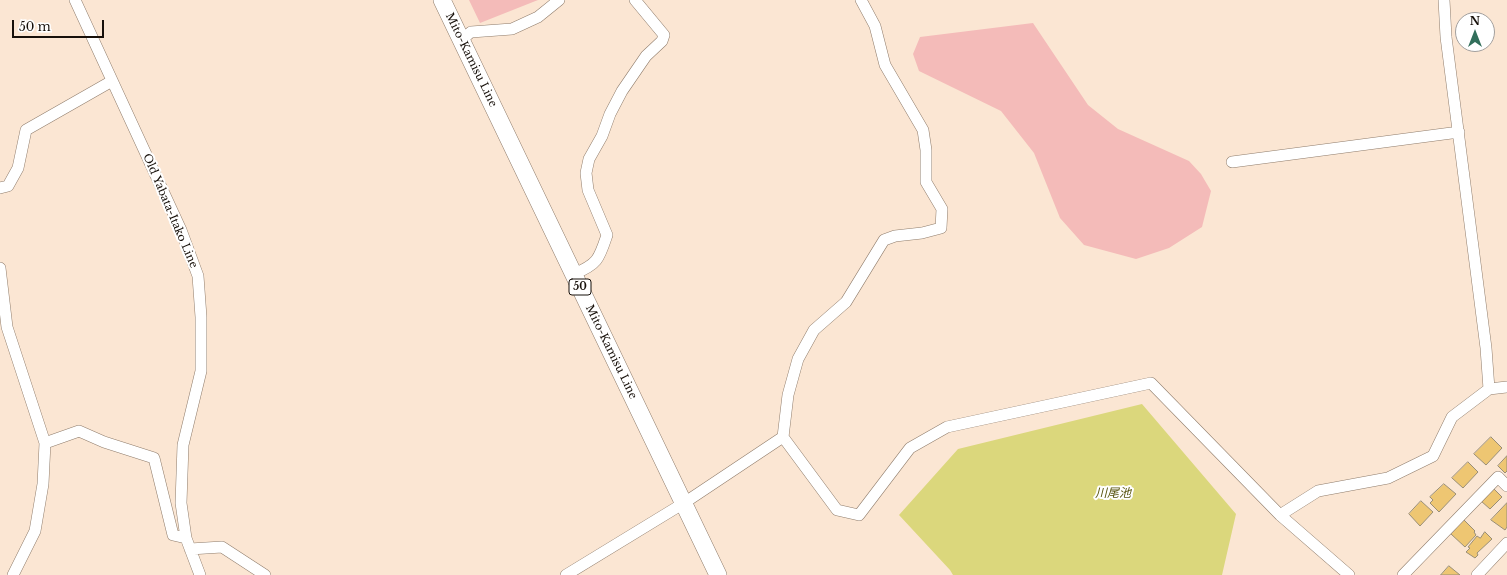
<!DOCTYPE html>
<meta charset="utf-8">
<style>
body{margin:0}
#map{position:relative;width:1507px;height:575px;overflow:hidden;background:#fbe6d3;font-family:"Libre Baskerville",serif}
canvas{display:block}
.north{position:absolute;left:1455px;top:12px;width:40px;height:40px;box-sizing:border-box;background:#fff;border:1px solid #a29f9d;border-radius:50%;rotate:0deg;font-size:11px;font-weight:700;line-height:16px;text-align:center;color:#17100a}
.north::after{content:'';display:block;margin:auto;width:14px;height:18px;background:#326f5b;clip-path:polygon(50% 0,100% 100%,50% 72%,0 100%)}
.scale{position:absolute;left:12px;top:20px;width:92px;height:18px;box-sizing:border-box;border:2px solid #17100a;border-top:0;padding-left:5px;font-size:12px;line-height:14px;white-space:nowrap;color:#17100a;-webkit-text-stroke:3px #fff;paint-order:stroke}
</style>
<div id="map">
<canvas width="1507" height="575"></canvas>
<div class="north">N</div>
<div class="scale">50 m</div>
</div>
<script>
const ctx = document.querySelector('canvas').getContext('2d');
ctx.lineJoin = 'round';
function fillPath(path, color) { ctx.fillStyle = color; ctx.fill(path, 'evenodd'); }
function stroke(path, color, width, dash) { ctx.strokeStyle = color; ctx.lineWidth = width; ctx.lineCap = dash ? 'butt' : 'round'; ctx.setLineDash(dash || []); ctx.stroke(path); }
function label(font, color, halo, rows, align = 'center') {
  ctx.font = font + ' "Libre Baskerville","Noto Sans JP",serif'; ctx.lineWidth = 4; ctx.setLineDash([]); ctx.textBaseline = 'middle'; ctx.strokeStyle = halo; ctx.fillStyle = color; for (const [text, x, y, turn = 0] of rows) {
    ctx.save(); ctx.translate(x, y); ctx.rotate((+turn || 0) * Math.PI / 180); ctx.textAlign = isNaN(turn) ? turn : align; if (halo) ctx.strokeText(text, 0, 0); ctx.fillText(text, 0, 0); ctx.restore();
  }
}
fillPath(new Path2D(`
 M469,0H538L480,23Z
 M1033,23L1088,105L1118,129L1189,161L1201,174L1211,191L1202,227L1169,248L1136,259L1084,245L1060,218L1034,153L1001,111L919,71L913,54L920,37Z`), '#f4bbb9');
fillPath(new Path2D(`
 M1142,404L1236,514L1222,575H953L950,570L899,515L958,449Z`), '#dbd77c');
const building = new Path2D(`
 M1491,437L1502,448L1486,465L1474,454Z
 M1507,456V471L1505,473L1498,466Z
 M1468,462L1478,472L1463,488L1452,478Z
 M1444,484L1456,494L1439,512L1430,503L1433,500L1430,497Z
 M1493,488L1502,497L1490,509L1481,501Z
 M1421,501L1433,512L1420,526L1409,514Z
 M1507,503V527L1505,530L1491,520Z
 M1464,520L1475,531L1474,532L1476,535L1465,547L1451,534Z
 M1485,532L1492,539L1477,553L1478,555L1475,558L1466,552L1470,548L1468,547L1477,536L1480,538Z
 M1449,566L1460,575H1441Z`);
fillPath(building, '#eec672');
stroke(building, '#998e77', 1);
const minor = new Path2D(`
 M75,0L181,230L198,276L201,317V371L183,445L181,503L186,538L200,575
 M861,0L875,26L885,65L923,130L926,150V182L942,209L941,228L922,233L895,236L884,240L846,302L814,330L798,359L788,395L783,437L837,510L859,515L910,448L947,427L1151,383L1280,515L1349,575
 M1444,0L1446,37L1486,348L1489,389
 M461,40L471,32L512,29L538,17L559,0
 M1232,162L1459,132
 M0,188L8,186L18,168L26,130L112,81
 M0,268L7,327L45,443L43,484L35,531L13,575
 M574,274C598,264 599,259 607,235L588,190L586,173L589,159L602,136L610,114L622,91L646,56L662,41L664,35L635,0
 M45,443L79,431L104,442L154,458L173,535L186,538
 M1280,515L1318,491L1388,478L1433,456L1452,417L1489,389L1507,387
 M190,549L222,547L265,575
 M566,575L684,503L783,437
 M1403,575L1498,477L1507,486
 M1477,575L1507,543`);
const primary = new Path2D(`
 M442,0L718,575`);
stroke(minor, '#8f7c6b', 12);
stroke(primary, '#8f7c6b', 18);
stroke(minor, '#fff', 11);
stroke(primary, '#fff', 17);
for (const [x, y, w] of [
 [580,287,22]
]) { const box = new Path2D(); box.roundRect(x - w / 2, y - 8, w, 16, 3); ctx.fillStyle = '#fff'; ctx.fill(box); stroke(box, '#17100a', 1); }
label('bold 10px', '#17100a', null, [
 ["50",580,287]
]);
label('11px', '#17100a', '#fff', [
 ["Mito-Kamisu Line",471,60,64],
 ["Old Yabata-Itako Line",170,211,67],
 ["Mito-Kamisu Line",611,352,64]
]);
label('italic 12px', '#56520c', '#fff', [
 ["川尾池",1113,494]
]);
</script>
